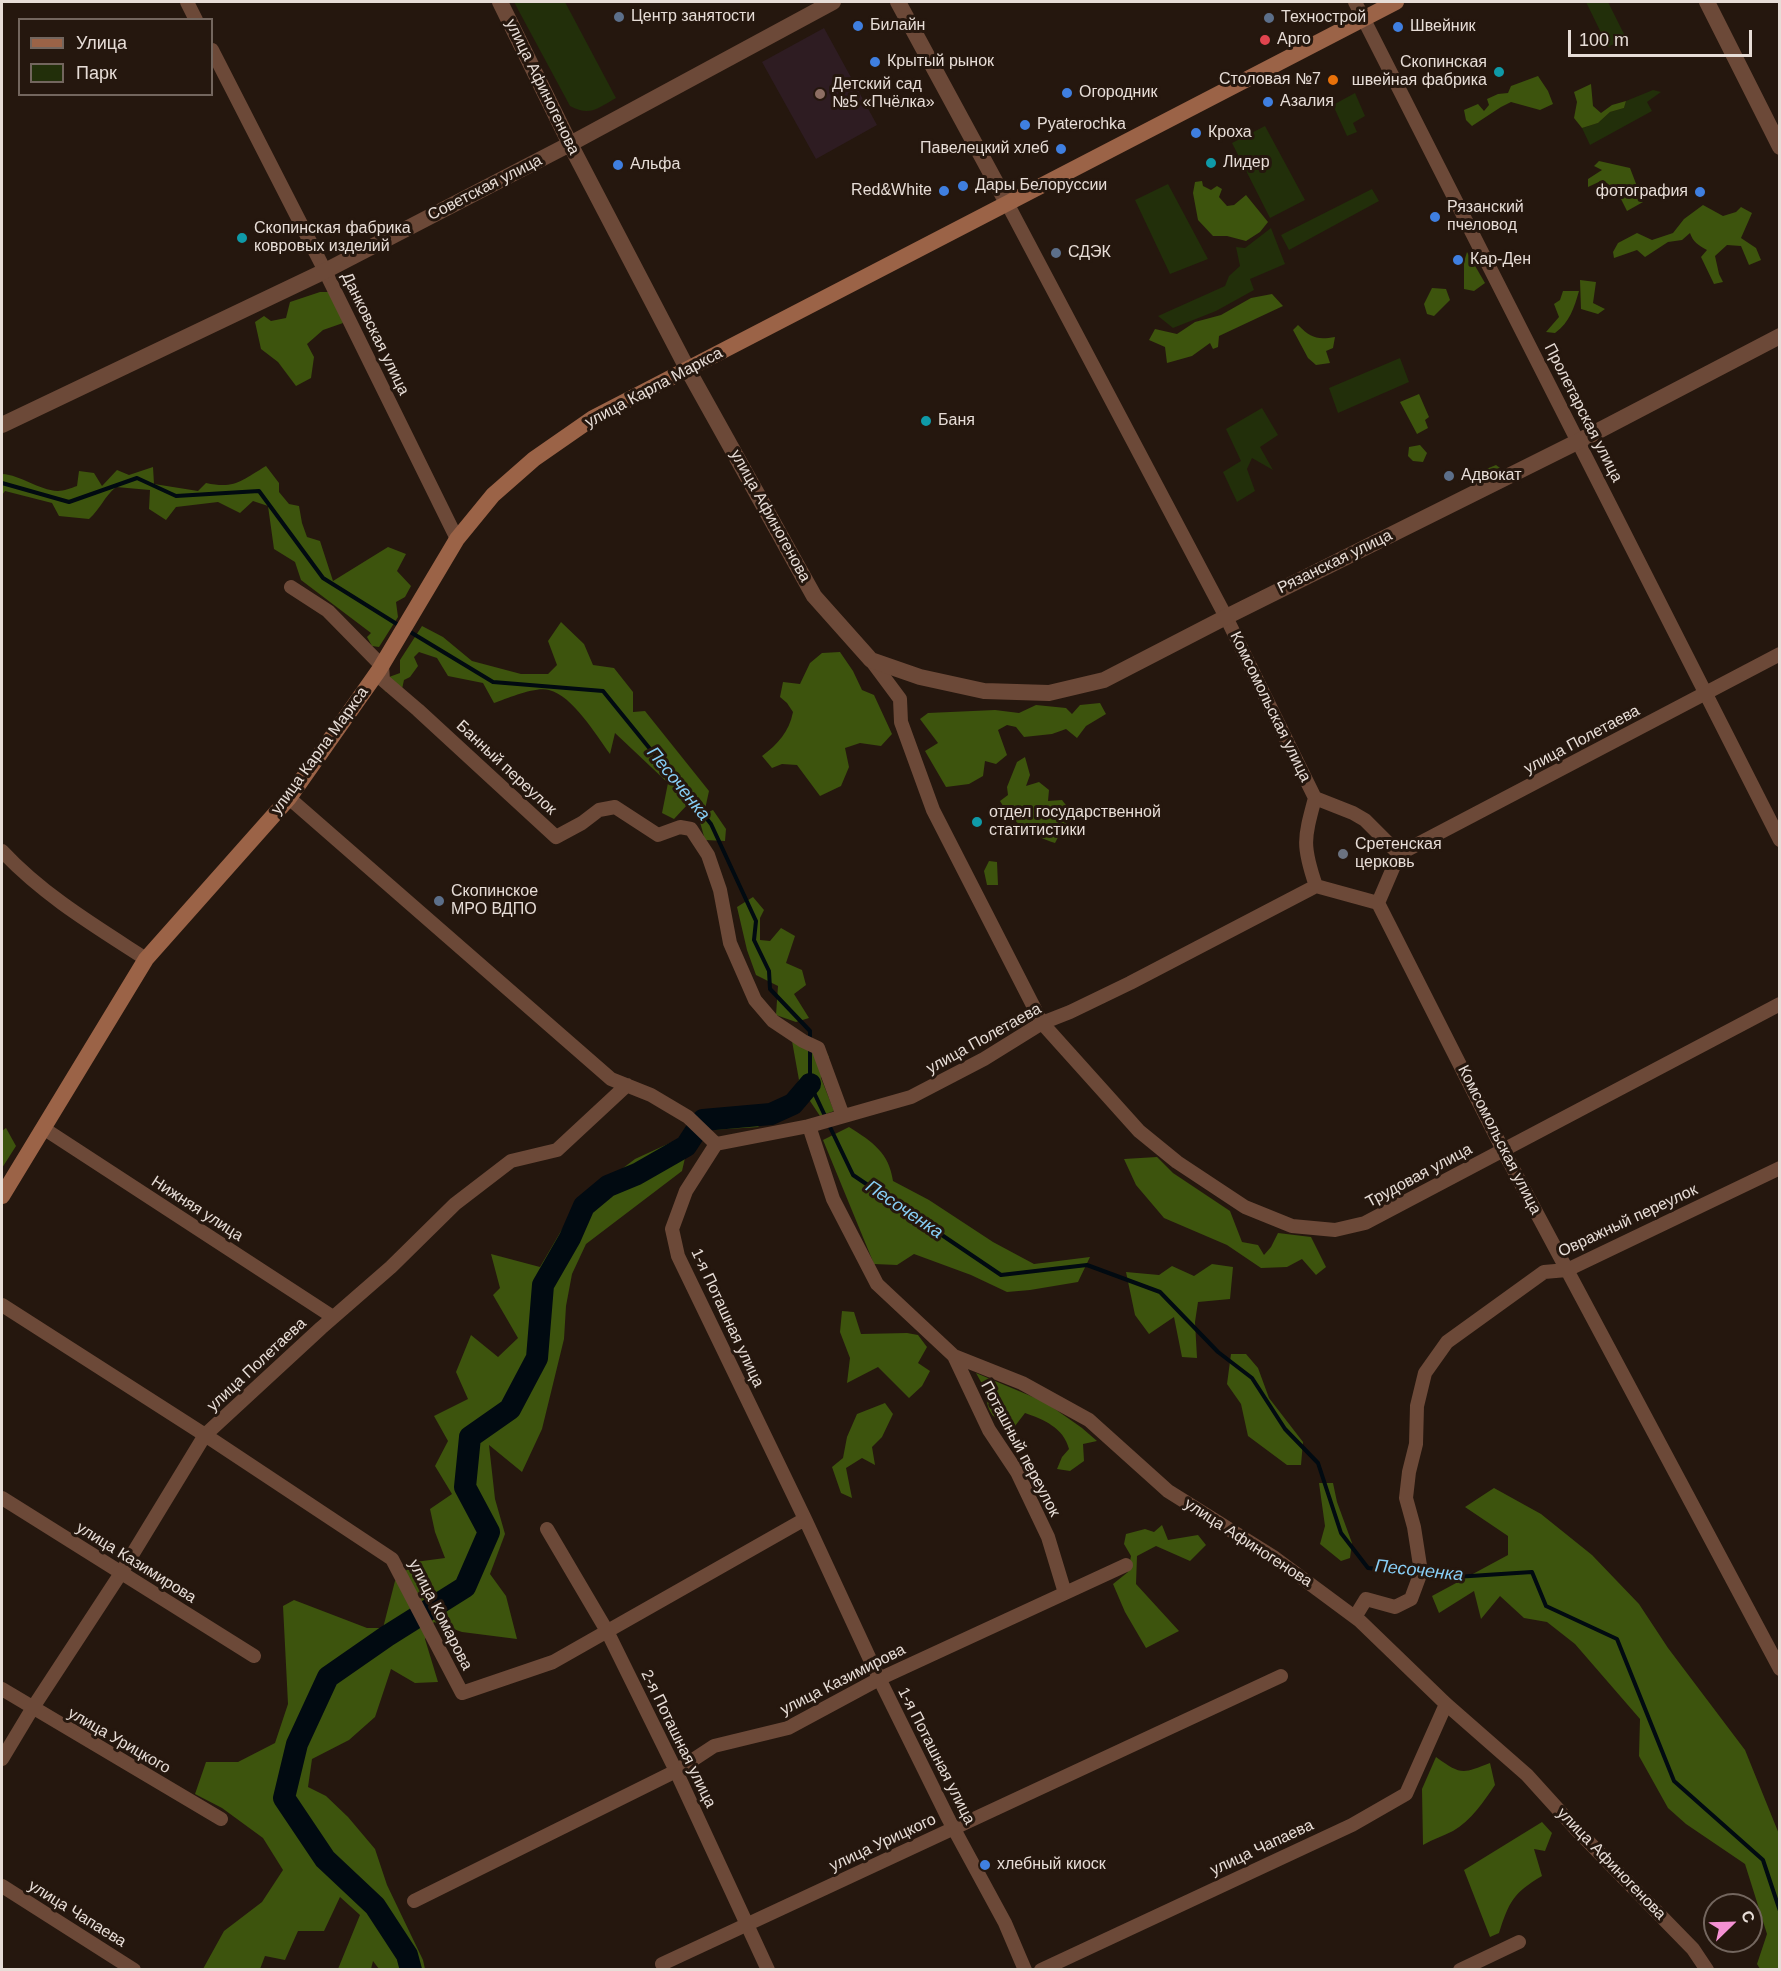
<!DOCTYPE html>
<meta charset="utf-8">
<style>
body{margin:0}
#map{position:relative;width:1781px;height:1971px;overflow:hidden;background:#25170e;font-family:Helvetica,sans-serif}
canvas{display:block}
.frame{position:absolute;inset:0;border:3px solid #e7ddd7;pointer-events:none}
.legend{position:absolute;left:18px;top:18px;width:195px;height:78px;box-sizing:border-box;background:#25170e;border:2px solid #73665e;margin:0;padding:8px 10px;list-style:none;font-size:18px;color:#e7ddd7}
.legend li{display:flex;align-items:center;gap:12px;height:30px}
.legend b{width:30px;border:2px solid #73665e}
.north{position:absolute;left:1703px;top:1893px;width:60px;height:60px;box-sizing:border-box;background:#25170e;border:2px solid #73665e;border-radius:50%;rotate:67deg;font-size:16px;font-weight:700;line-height:24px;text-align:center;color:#e7ddd7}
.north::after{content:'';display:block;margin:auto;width:21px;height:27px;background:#f491d3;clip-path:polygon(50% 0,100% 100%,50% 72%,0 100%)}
.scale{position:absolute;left:1568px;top:30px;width:184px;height:27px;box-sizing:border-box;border:3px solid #e7ddd7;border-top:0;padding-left:8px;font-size:18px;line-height:21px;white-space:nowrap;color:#e7ddd7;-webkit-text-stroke:4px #25170e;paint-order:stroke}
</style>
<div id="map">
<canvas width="1781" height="1971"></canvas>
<div class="frame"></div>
<ul class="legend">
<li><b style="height:8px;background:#9b6347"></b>Улица</li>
<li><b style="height:16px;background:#222f0a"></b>Парк</li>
</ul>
<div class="north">С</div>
<div class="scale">100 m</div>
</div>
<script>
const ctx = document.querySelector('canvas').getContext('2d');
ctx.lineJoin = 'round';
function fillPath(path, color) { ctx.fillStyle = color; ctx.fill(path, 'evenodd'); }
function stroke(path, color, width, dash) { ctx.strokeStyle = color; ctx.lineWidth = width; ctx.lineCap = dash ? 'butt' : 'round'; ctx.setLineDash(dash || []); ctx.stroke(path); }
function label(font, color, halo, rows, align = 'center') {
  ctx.font = font + ' Helvetica,sans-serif'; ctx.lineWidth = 6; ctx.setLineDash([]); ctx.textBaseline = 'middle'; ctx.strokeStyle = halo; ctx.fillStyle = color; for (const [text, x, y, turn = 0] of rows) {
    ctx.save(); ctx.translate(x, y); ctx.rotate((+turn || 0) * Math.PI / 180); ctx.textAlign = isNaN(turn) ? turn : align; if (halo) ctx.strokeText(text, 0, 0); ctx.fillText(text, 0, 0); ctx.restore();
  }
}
fillPath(new Path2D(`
 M824,28L877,125L816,159L762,62Z`), '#2e1c22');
fillPath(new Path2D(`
 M514,2H565L616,98C598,108 590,117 570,106Z
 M1586,2H1608L1626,38L1608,47Z
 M1653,90L1661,92L1647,102L1652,111L1590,145L1582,128L1598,123L1610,112L1624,108L1626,101Z
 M1355,93L1365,116L1353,123L1357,132L1347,136L1333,105Z
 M1265,126L1305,200L1270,218L1232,143Z
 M1168,184L1208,259L1170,274L1135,200Z
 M1372,189L1379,201L1289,250L1281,235Z
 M1271,228L1285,264L1250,279L1254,290L1216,311L1173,328L1158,316L1225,286L1229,276L1240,266L1236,247L1245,248Z
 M1400,358L1409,382L1338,413L1329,388Z
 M1262,408L1278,435L1260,447L1273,470L1252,458L1247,469L1255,491L1237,502L1223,472L1241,461L1226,429Z`), '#222f0a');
fillPath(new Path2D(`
 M1538,76L1548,91L1553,104L1540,110L1511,102L1501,107L1472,126L1466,120L1464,110L1478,104L1484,111L1489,105L1487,99L1498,94L1508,93L1511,86Z
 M1591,84L1593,106L1601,113L1612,105L1626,101L1624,108L1610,112L1598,123L1582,128L1574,118L1577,102L1574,92Z
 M1599,161L1630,168L1643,202L1627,211L1617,191L1603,180L1588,187V179L1602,170L1594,166Z
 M1202,181L1203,186L1211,190L1217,186L1222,189L1219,197L1227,206L1234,205L1246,195L1268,222L1260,232L1246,241L1227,236H1213L1198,220L1193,193L1195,182Z
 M1703,205L1723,216L1736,212L1741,207L1752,213L1741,238L1756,248L1761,260L1749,265L1741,246L1727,245L1715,256L1719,274L1723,282L1714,284L1701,257L1707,250C1698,245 1693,242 1690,233L1682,240L1668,242L1645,257L1637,250L1614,258L1613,252L1618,243L1637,233L1652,240L1673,233L1684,219Z
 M1467,252L1485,283L1474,291L1464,289V262Z
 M1580,280L1596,282L1593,303L1605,309L1598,314L1581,309Z
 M1432,288L1446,289L1450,300L1434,316L1427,314L1424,304Z
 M1563,291H1579C1574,308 1570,322 1555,333L1546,332L1559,317L1554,304L1560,300Z
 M320,292H328L336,303L343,323L323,330L307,344L314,357L311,378L296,386L278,362L261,349L255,322L264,316L271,321L286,318L290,302Z
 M1272,294L1283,306L1219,336L1218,347L1213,349L1210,343L1192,356L1167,363L1165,347L1149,340L1155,329L1177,334L1195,322L1221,315L1251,298Z
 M1298,325C1311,338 1317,340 1335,337L1333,348L1326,351L1330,363L1316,365L1308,358L1293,330Z
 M1419,394L1429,417L1425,420L1428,428L1417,434L1400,402Z
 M1420,445L1427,453L1423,462L1413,461L1408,456L1409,447Z
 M1496,465L1500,468L1483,479L1477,478L1479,472Z
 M266,466L279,483V492L289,504L299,506L302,523L307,537L320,541L333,581L388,547L406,554L397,571L411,586L405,597L396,602L398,617L379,647L372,646L367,637L371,633L301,580L295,562L274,549L268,506L253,501L240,513L218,502L176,507L166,520L149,509L150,490L116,487C104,497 101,508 89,519L59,516L52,503L5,491L2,495V474C21,475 38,490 58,491C64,491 71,488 77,486L79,471L94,473L102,486L117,470L129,475L153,467L154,484L198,491L206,483C235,489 241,481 266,466Z
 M561,622L584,644L593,665L614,668L633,692V712L645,711L709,791L704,814L713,810L726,829L725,841L705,840L698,815L688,804L674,819L662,813L668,783L615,733L610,754C596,735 573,696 549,690C536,686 508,698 494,703L483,683L448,676L437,658L419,652L414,657L418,666L410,677L404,680L402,689L386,692L382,687L389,677L400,673V660L422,626L443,637L472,661L521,674H548L557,665L548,641Z
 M840,652L853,671L862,690L874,695L892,734L881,746L860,743L845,748L849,767L841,786L820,796L797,765L782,764L772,768L762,756C778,744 789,732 793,712L787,703L780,697L783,682L800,684L810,663L822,653Z
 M1100,703L1106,714L1086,726L1077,738L1066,729L1052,734L1024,737L1016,727L1007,725L998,730L1007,755L996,764L985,761L983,776L969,784L946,787L925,751L938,743L920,719L928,713L995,710L1019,713L1036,705L1066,708L1072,714L1080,705Z
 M1025,757L1030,775L1026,786L1039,782L1049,790L1048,801L1062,800L1075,817L1064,826L1055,843C1030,835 1013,823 1000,801L1008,795L1007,787L1017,762Z
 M989,861L997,862L998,885H987L984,871Z
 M753,897L764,910L760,918V940L770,941L781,928L795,936L786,963L802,970L806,985L794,994L809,1018L796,1022L776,1015L778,986L756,975L747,950L737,907Z
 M792,1041L822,1044L829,1057L821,1078L834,1111L820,1116L808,1098L800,1108L765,1120L761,1109L787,1100L799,1080Z
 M744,1111L759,1127L712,1130L698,1119V1112Z
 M849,1127C873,1142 889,1153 893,1181L929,1200L993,1242L1034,1264L1090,1257L1078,1282L1030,1290L1007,1292L971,1275L914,1254L897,1265L874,1264L823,1140Z
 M6,1128L16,1146L2,1168V1131Z
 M672,1142L685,1158L682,1171L586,1244L572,1274L566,1306L564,1339L542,1429L522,1472L489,1445L495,1499L505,1534L490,1574L506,1596L517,1639L462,1632L434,1622L425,1639L438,1682L415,1683L391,1669L375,1717L349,1740L312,1759L308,1787L326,1796L348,1817L375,1849L387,1885L423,1960L425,1969H379L373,1961L371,1969H338L360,1915L340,1897L324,1931H298L285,1960L265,1956L260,1969H203L224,1931L262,1902L283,1870L263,1838L222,1808L195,1794L206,1762H238L275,1743L288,1704L283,1606L294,1600L367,1628H383L395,1581L415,1562L445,1558L435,1532L430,1509L452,1494L435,1466L448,1441L434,1416L468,1399L456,1372L471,1335L498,1357L518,1338L493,1295L500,1288L491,1254L540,1267L578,1202L635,1159Z
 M1157,1157L1173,1173L1230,1211L1242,1242L1258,1245L1264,1255L1271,1247L1278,1233L1311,1237L1326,1267L1316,1275L1302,1259L1287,1267L1261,1268L1227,1245L1164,1218L1136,1185L1124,1159Z
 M1212,1264L1233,1267L1230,1299L1198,1302L1195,1322L1197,1358L1182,1357L1174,1317L1149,1334L1135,1315L1126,1272L1159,1275L1172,1266L1194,1276Z
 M842,1311L854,1312L861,1334L907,1333L918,1335L927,1347L918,1363L930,1371L922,1386L909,1398L878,1367L847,1383L850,1358L840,1332Z
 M1231,1354H1246L1258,1368L1269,1398L1303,1442L1301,1465H1287L1248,1436L1241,1404L1227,1384Z
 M976,1373L1045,1402L1082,1428L1097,1441L1083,1444L1084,1461L1070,1471L1057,1469L1062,1457L1069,1449C1064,1428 1043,1419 1025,1413L1015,1426C992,1420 988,1414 985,1391L990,1387L981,1382Z
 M885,1403L893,1414L882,1437L872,1447L875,1465L862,1458L846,1468L852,1498L841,1493L832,1467L843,1458L847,1437L857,1414Z
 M1319,1483H1333L1337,1502L1352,1543L1350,1558L1341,1561L1320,1544L1325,1526Z
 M1494,1488L1541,1514L1592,1555L1639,1604L1668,1648L1745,1750L1779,1834V1969H1760L1757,1964L1767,1934L1745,1864L1686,1824L1668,1808L1639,1756L1640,1719L1575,1644L1547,1622L1524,1618L1500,1596L1481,1619L1474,1591L1439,1613L1432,1596L1508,1555V1536L1465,1507Z
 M1162,1525L1168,1540L1198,1535L1206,1545L1190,1561L1156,1546L1137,1556L1136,1584L1179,1631L1146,1648L1125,1612L1113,1584L1128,1572L1131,1556L1124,1544L1126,1534L1145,1529L1154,1532Z
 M1436,1757C1461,1775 1462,1774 1490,1763L1495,1785C1484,1801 1471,1821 1453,1831C1443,1836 1433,1839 1423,1845L1422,1789Z
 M1542,1822L1552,1833L1545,1851L1534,1849L1542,1876C1513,1893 1509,1902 1499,1933L1490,1937L1464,1870Z`), '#3d540d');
stroke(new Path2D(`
 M2,483L69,502L137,478L176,496L259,491L323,578L400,626
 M407,630L493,682L603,691L711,824L756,921L754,940L769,971L770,989L810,1031V1041
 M810,1048V1084L826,1118
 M829,1125L853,1175L1001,1275L1087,1265L1160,1292L1218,1352L1252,1378L1285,1429L1318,1463L1341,1533L1368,1568L1417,1573
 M1424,1574L1455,1577L1532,1572L1546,1606L1617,1639L1674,1781L1763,1860L1780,1911`), '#010a11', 4);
stroke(new Path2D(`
 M411,1970L407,1955L375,1906L325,1859L284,1798L297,1744L328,1677L387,1636L465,1587L489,1532L465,1487L470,1437L510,1409L537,1358L543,1285L570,1238L584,1206L608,1186L637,1174L686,1146L703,1120L771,1114L793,1104L810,1084`), '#010a11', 22);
stroke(new Path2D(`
 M187,2L196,20
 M1355,2L1780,840
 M212,50L325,271L457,539
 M1007,203L1226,617L1315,798C1304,839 1302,845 1316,886
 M291,587L328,611L382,666L383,680L418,710L556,837L582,823L599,810L615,807L658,835L680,827L691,829L708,855L720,890L730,943L755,1000L773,1021L803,1041L818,1048L843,1116
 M871,660L900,699L901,722L933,810L1042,1023L1139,1131L1177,1162L1245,1207L1292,1226L1335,1230L1365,1223L1780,1004
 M289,798L611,1079L651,1095L688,1117L716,1144L686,1191L672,1229L678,1256L805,1519L874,1668L948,1818L1005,1923L1025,1970
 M1315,798L1353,813L1365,820L1399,854
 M2,851C43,895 95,926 146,959
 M1399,854L1780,654
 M1316,886L1378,903L1503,1150L1780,1669
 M1378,903L1399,854
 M809,1126L833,1199L877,1284L954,1356L1022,1383L1089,1420L1168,1491L1275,1558L1360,1621L1446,1704L1527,1775L1575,1828L1693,1949L1707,1970
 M43,1128L333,1317
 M716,1144L809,1126L911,1097L984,1059L1042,1023L1070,1012L1130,983L1316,886
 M2,1305L205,1435L392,1559L462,1693L553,1662L805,1519
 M954,1356L989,1430L1017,1472L1048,1537L1065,1593
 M2,1498L254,1656
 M547,1529L607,1631L676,1771L768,1970
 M1355,1617L1366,1599L1395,1607L1411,1599L1421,1572L1414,1527L1406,1498L1409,1472L1416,1444L1417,1406L1425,1373L1447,1342L1544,1272L1567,1270L1780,1168
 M2,1689L221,1819
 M2,1759L32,1709L121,1573L205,1435L321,1328L391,1267L455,1204L511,1161L557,1150L627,1085
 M2,1886L134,1970
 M414,1901L676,1771L714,1746L788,1728L879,1679L1126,1565
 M662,1964L1281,1676
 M1041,1970L1352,1825L1406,1794L1446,1704
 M1460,1970L1519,1942`), '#6c4938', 14);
stroke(new Path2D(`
 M500,2L570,144L688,370L814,596L871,660L920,677L984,691L1049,693L1104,680L1226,617L1579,441L1780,336
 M898,2L1007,203
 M1707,2L1780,147
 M2,425L325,271L570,144L833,2`), '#6c4938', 16);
stroke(new Path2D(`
 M2,1196L146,959L289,798L379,670L457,539L493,495L534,459L593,418L1396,2`), '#9b6347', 16);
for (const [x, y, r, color] of [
 [619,17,6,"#5c6f8a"],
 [1269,18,6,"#5c6f8a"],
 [858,26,6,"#3f7fe0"],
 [1398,27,6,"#3f7fe0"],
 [1265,40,6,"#e0444e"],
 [875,62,6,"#3f7fe0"],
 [1499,72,6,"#0f9aa8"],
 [1333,80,6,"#e8710a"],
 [1067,93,6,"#3f7fe0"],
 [820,94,6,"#8d6e63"],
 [1268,102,6,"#3f7fe0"],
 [1025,125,6,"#3f7fe0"],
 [1196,133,6,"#3f7fe0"],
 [1061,149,6,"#3f7fe0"],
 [1211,163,6,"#0f9aa8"],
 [618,165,6,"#3f7fe0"],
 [963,186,6,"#3f7fe0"],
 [944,191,6,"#3f7fe0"],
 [1700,192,6,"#3f7fe0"],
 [1435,217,6,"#3f7fe0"],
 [242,238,6,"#0f9aa8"],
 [1056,253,6,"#5c6f8a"],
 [1458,260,6,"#3f7fe0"],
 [926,421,6,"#0f9aa8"],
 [1449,476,6,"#5c6f8a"],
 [977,822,6,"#0f9aa8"],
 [1343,854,6,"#6b7280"],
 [439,901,6,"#5c6f8a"],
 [985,1865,6,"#3f7fe0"]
]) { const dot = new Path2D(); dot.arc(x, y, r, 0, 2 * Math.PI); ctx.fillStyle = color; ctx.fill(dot); stroke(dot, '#25170e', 2); }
label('16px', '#e7ddd7', '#25170e', [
 ["Центр занятости",631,17],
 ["Технострой",1281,18],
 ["Билайн",870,26],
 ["Швейник",1410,27],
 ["Арго",1277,40],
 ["Крытый рынок",887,62],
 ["Скопинская",1487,63,"right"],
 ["швейная фабрика",1487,81,"right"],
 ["Столовая №7",1321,80,"right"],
 ["Детский сад",832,85],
 ["№5 «Пчёлка»",832,103],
 ["Огородник",1079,93],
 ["Азалия",1280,102],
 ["Pyaterochka",1037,125],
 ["Кроха",1208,133],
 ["Павелецкий хлеб",1049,149,"right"],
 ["Лидер",1223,163],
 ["Альфа",630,165],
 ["Дары Белоруссии",975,186],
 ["Red&White",932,191,"right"],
 ["фотография",1688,192,"right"],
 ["Рязанский",1447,208],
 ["пчеловод",1447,226],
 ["Скопинская фабрика",254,229],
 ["ковровых изделий",254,247],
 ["СДЭК",1068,253],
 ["Кар-Ден",1470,260],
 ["Баня",938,421],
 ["Адвокат",1461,476],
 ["отдел государственной",989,813],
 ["статитистики",989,831],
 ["Сретенская",1355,845],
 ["церковь",1355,863],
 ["Скопинское",451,892],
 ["МРО ВДПО",451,910],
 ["хлебный киоск",997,1865]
], 'left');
label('16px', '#e7ddd7', '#25170e', [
 ["улица Афиногенова",542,87,64],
 ["Советская улица",485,188,-27],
 ["Данковская улица",375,334,64],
 ["улица Карла Маркса",654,388,-28],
 ["Пролетарская улица",1583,413,63],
 ["улица Афиногенова",770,516,61],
 ["Рязанская улица",1335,562,-26],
 ["Комсомольская улица",1270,707,64],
 ["улица Полетаева",1582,740,-28],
 ["улица Карла Маркса",320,751,-54],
 ["Банный переулок",506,768,43],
 ["улица Полетаева",984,1039,-29],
 ["Комсомольская улица",1499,1140,63],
 ["Трудовая улица",1419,1176,-28],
 ["Нижняя улица",197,1209,33],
 ["Овражный переулок",1628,1221,-25],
 ["1-я Поташная улица",727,1318,65],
 ["улица Полетаева",257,1365,-43],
 ["Поташный переулок",1020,1449,62],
 ["улица Афиногенова",1248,1543,33],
 ["улица Казимирова",136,1563,32],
 ["улица Комарова",440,1615,63],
 ["улица Казимирова",843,1680,-27],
 ["2-я Поташная улица",678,1739,64],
 ["улица Урицкого",119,1741,30],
 ["1-я Поташная улица",936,1756,63],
 ["улица Урицкого",883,1843,-25],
 ["улица Чапаева",1262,1848,-25],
 ["улица Афиногенова",1611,1864,46],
 ["улица Чапаева",77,1914,32]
]);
label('italic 18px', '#87cef6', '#25170e', [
 ["Песоченка",678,784,51],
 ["Песоченка",904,1210,34],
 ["Песоченка",1419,1571,6]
]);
</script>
